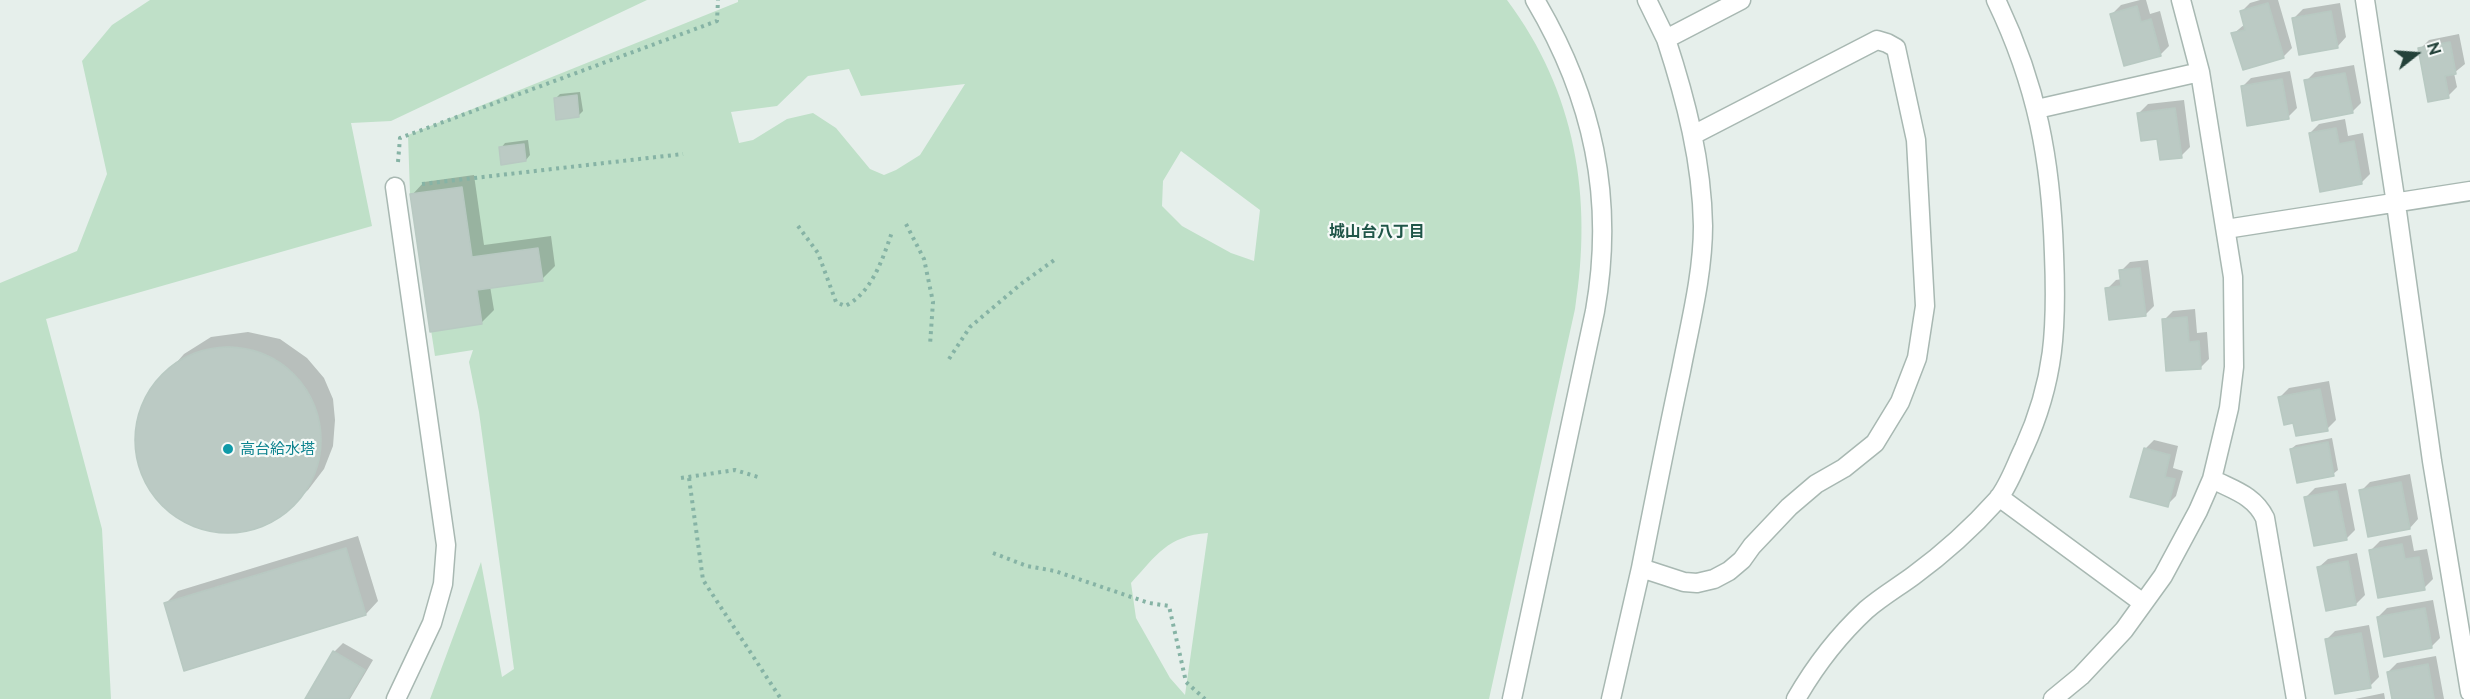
<!DOCTYPE html>
<meta charset="utf-8">
<style>
body{margin:0}
#map{position:relative;width:2470px;height:699px;overflow:hidden;background:#e6efeb;font-family:Raleway,sans-serif}
canvas{display:block}
.north{position:absolute;left:2386px;top:24px;width:60px;height:60px;-webkit-text-stroke:4px #f7fbf9;paint-order:stroke;rotate:73deg;font-size:16px;font-weight:700;line-height:24px;text-align:center;color:#24423a}
.north::after{content:'';display:block;margin:auto;width:21px;height:27px;background:#24423a;clip-path:polygon(50% 0,100% 100%,50% 72%,0 100%)}
</style>
<div id="map">
<canvas width="2470" height="699"></canvas>
<div class="north">N</div>
</div>
<script>
const ctx = document.querySelector('canvas').getContext('2d');
ctx.lineJoin = 'round';
function fillPath(path, color) { ctx.fillStyle = color; ctx.fill(path, 'evenodd'); }
function stroke(path, color, width, dash) { ctx.strokeStyle = color; ctx.lineWidth = width; ctx.lineCap = dash ? 'butt' : 'round'; ctx.setLineDash(dash || []); ctx.stroke(path); }
function label(font, color, halo, rows, align = 'center') {
  ctx.font = font + ' Raleway,"Noto Sans JP",sans-serif'; ctx.lineWidth = 4.5; ctx.setLineDash([]); ctx.textBaseline = 'middle'; ctx.strokeStyle = halo; ctx.fillStyle = color; for (const [text, x, y, turn = 0] of rows) {
    ctx.save(); ctx.translate(x, y); ctx.rotate((+turn || 0) * Math.PI / 180); ctx.textAlign = isNaN(turn) ? turn : align; if (halo) ctx.strokeText(text, 0, 0); ctx.fillText(text, 0, 0); ctx.restore();
  }
}
fillPath(new Path2D(`
 M150,0H647L391,121L351,123L372,226L46,319L102,529L111,699H0V283L77,251L107,174L82,61L112,25Z
 M738,0H1507C1576,92 1593,198 1575,309L1489,699H430L481,562L502,677L514,669L479,412L469,362L473,350L435,356L410,194L408,135L738,2ZM849,69L861,96L965,84L920,155L896,170L884,175L870,169L836,128L813,113L787,119L753,140L739,143L731,112L777,106L808,76ZM1181,151L1260,210L1254,261L1231,253L1182,226L1162,206L1163,181ZM1208,533L1185,695L1170,678L1136,618L1131,583C1157,555 1167,536 1208,533Z`), '#bfe0c8');
fillPath(new Path2D(`
 M2140,0H2146L2150,14L2160,11L2169,46L2160,55L2112,14L2121,5Z
 M2260,0H2278L2292,48L2283,57L2233,34L2245,24L2241,12L2250,3Z
 M2340,3L2346,37L2338,46L2294,18L2303,9Z
 M2459,34L2465,64L2454,73L2457,87L2448,96L2420,49L2429,40Z
 M2354,65L2361,103L2352,112L2306,81L2315,72Z
 M2290,71L2297,108L2288,117L2242,87L2251,78Z
 M580,92L583,111L579,115L555,99L560,94Z
 M2184,100L2190,147L2181,156L2158,137L2139,113L2148,104Z
 M2345,119L2348,136L2363,133L2370,174L2361,183L2310,133L2319,124Z
 M528,140L530,155L526,160L501,148L505,143Z
 M474,175L484,245L551,236L555,266L542,279L490,286L494,310L481,323L412,195L424,182Z
 M2148,260L2154,306L2145,315L2107,289L2116,280L2122,279L2121,271L2130,262Z
 M2195,309L2197,333L2207,332L2209,359L2200,368L2164,320L2173,311Z
 M248,332L280,339L307,358L324,378L333,399L335,420L333,446L324,469L308,490L275,519L248,530L219,532L198,527L176,516L154,495L140,468L136,433L147,396L184,354L211,337Z
 M2329,381L2336,420L2327,429L2295,421L2280,397L2289,388Z
 M2332,438L2338,470L2333,474L2291,449L2296,445Z
 M2154,440L2178,446L2173,468L2183,471L2176,496L2167,505L2145,449Z
 M2410,474L2418,519L2410,528L2361,491L2370,482Z
 M2346,483L2355,530L2346,539L2306,497L2315,488Z
 M2411,535L2414,551L2427,549L2433,579L2424,588L2371,550L2380,541Z
 M358,536L378,601L366,614L185,669L165,604L178,591Z
 M2357,553L2365,595L2356,604L2327,609L2319,567L2328,559Z
 M2433,600L2440,638L2431,647L2378,617L2387,608Z
 M2369,625L2379,677L2370,686L2326,640L2335,631Z
 M343,643L373,660L350,699H307L334,652Z
 M2436,656L2444,699H2393L2388,672L2397,663Z
 M2384,693L2385,699H2355Z`), '#0003');
const building = new Path2D(`
 M2268,3L2284,58L2243,70L2231,33L2245,30L2240,11Z
 M2137,6L2141,22L2151,19L2161,56L2124,66L2110,14Z
 M2331,11L2338,48L2299,55L2292,18Z
 M2450,42L2456,74L2445,76L2449,98L2428,102L2418,48Z
 M2345,73L2353,113L2312,121L2304,80Z
 M2282,79L2289,119L2247,126L2241,86Z
 M577,95L579,117L556,120L554,98Z
 M2175,108L2182,158L2160,160L2157,139L2141,141L2137,113Z
 M2336,128L2339,144L2354,141L2362,184L2320,192L2309,133Z
 M524,144L526,161L501,165L499,147Z
 M462,187L472,257L538,248L543,281L477,290L482,324L430,332L410,194Z
 M2140,268L2146,316L2109,320L2105,288L2121,286L2119,270Z
 M2187,317L2189,342L2199,341L2201,369L2166,371L2162,319Z
 M135 440a93 93 0 1 1 186 0a93 93 0 1 1-186 0Z
 M2320,389L2328,431L2296,436L2293,423L2284,425L2278,397Z
 M2328,442L2334,476L2297,483L2290,449Z
 M2144,448L2170,455L2165,477L2175,479L2168,507L2130,497Z
 M2401,482L2410,529L2368,537L2359,490Z
 M2337,491L2347,540L2314,546L2304,497Z
 M2402,544L2405,559L2419,557L2425,590L2378,598L2369,550Z
 M346,548L366,615L184,671L164,603Z
 M2348,561L2356,605L2326,611L2317,567Z
 M2425,608L2432,648L2384,657L2377,617Z
 M2361,633L2371,688L2335,694L2325,639Z
 M333,651L365,670L348,699H305Z
 M2428,664L2434,699H2392L2387,672Z`);
fillPath(building, '#bbcac4');
stroke(building, '#b8c9c2', 1.5);
const street = new Path2D(`
 M1647,0L1666,39L1741,0
 M2365,0L2396,204L2432,461L2470,692
 M1666,39C1686,100 1702,162 1703,226C1703,274 1690,324 1681,371C1667,436 1654,502 1641,568L1684,582L1697,583L1714,579L1729,571L1742,560L1752,546L1789,507L1816,484L1844,468L1875,443L1900,402L1917,358L1925,306L1916,140L1896,48L1887,43L1877,40L1693,135
 M2037,109L2200,72
 M395,187L446,545L443,584L432,623L396,699
 M2226,229L2470,191
 M2212,479C2233,490 2254,495 2265,518L2296,699
 M1999,497L2143,603
 M1512,699L1595,311C1615,198 1593,98 1535,0
 M1611,699L1641,568
 M1796,699C1815,666 1838,636 1866,610C1881,597 1898,587 1913,576C1943,554 1972,528 1997,500C2009,486 2016,464 2024,448C2055,380 2057,327 2054,254C2051,160 2037,85 1996,0
 M2053,699L2081,676L2124,630L2163,576L2198,511L2212,479L2229,408L2234,367L2233,277L2200,72L2181,0`);
stroke(street, '#a8b8b2', 21);
stroke(new Path2D(`
 M398,162L400,138L717,21L718,0
 M422,184L683,154
 M906,224L924,259L933,302L930,345
 M798,226L818,253L836,302L845,306C872,293 883,258 892,232
 M949,359L970,327L1021,284L1057,258
 M681,478L735,470L758,477
 M689,478L703,580L781,699
 M993,553L1027,566L1055,571L1149,603L1169,606L1186,682L1205,699`), '#86b3a5', 4, [3, 4.5]);
stroke(street, '#fff', 18);
for (const [x, y, r, color] of [
 [228,449,6,"#0f9aa8"]
]) { const dot = new Path2D(); dot.arc(x, y, r, 0, 2 * Math.PI); ctx.fillStyle = color; ctx.fill(dot); stroke(dot, '#f7fbf9', 2); }
label('15px', '#0d838f', '#f7fbf9', [
 ["高台給水塔",240,449]
], 'left');
label('bold 16px', '#1f5548', '#f7fbf9', [
 ["城山台八丁目",1377,232]
]);
</script>
